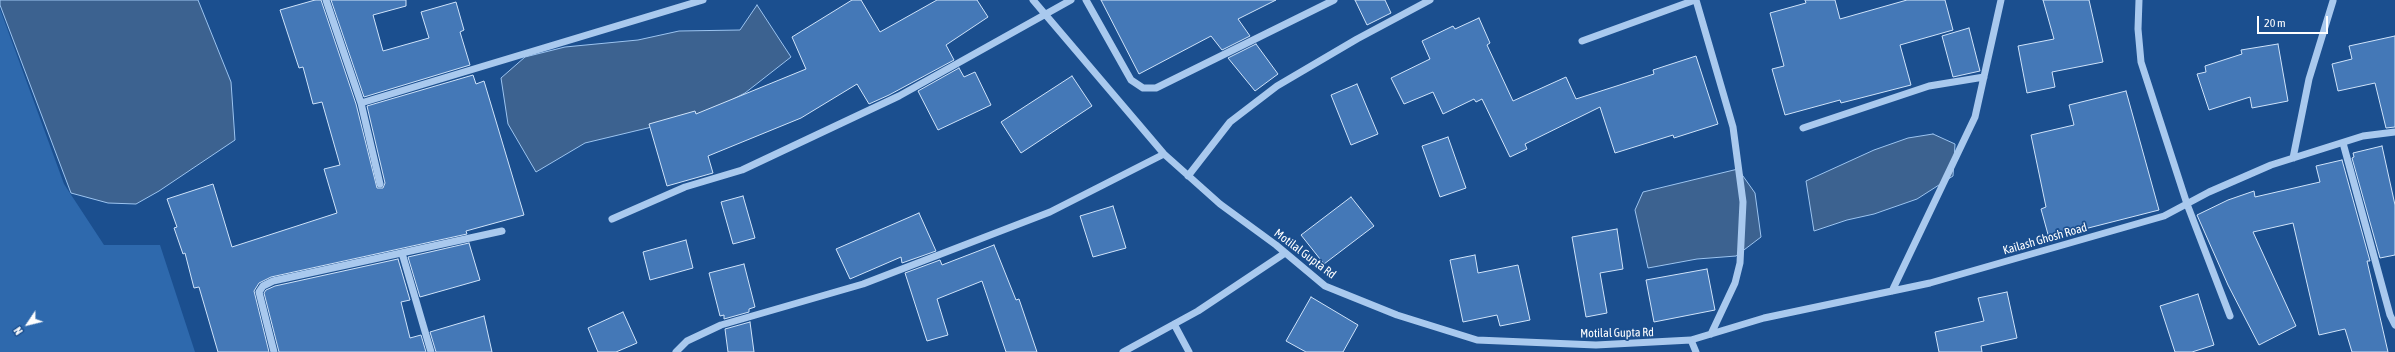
<!DOCTYPE html>
<style>
body{margin:0}
#map{position:relative;width:2395px;height:352px;overflow:hidden;background:#1b4f8f;font-family:"Asap Condensed",sans-serif}
canvas{display:block}
.north{position:absolute;left:8px;top:304px;width:40px;height:40px;-webkit-text-stroke:3px #1b4f8f;paint-order:stroke;rotate:235deg;font-size:11px;font-weight:700;line-height:16px;text-align:center;color:#fff}
.north::after{content:'';display:block;margin:auto;width:14px;height:18px;background:#fff;clip-path:polygon(50% 0,100% 100%,50% 72%,0 100%)}
.scale{position:absolute;left:2257px;top:16px;width:71px;height:18px;box-sizing:border-box;border:2px solid #fff;border-top:0;padding-left:5px;font-size:12px;line-height:14px;white-space:nowrap;color:#fff;-webkit-text-stroke:3px #1b4f8f;paint-order:stroke}
</style>
<div id="map">
<canvas width="2395" height="352"></canvas>
<div class="north">N</div>
<div class="scale">20 m</div>
</div>
<script>
const c = document.querySelector('canvas').getContext('2d');
c.lineJoin = 'round';
function fill(path, color) { c.fillStyle = color; c.fill(path, 'evenodd'); }
const toPath = rows => new Path2D(rows.map(r => 'M' + r).join(''));
function stroke(path, color, width, dash) { c.strokeStyle = color; c.lineWidth = width; c.lineCap = dash ? 'butt' : 'round'; c.setLineDash(dash || []); c.stroke(path); }
function label(font, color, halo, rows, align = 'center') {
  c.font = font + ' "Asap Condensed",sans-serif'; c.lineWidth = 3.5; c.setLineDash([]); c.textBaseline = 'middle'; c.strokeStyle = halo; c.fillStyle = color; for (const [text, x, y, turn = 0] of rows) {
    c.save(); c.translate(x, y); c.rotate((+turn || 0) * Math.PI / 180); c.textAlign = isNaN(turn) ? turn : align; if (halo) c.strokeText(text, 0, 0); c.fillText(text, 0, 0); c.restore();
  }
}
const green = toPath([
 [0,9,64,184,104,245,160,245,195,352,0,352]
]);
const water = toPath([
 [0,0,198,0,231,82,235,140,159,191,136,204,108,203,71,193,0,5,0,0],
 [757,5,791,57,745,93,712,110,685,119,585,143,536,172,508,124,501,78,525,57,565,47,638,40,679,31,740,30,757,5],
 [1933,134,1955,144,1953,176,1917,199,1874,214,1847,220,1814,231,1806,181,1874,150,1908,138,1933,134],
 [1738,169,1755,193,1761,237,1736,256,1697,259,1648,268,1635,210,1643,192,1738,169]
]);
const building = toPath([
 [315,0,321,0,356,104,377,188,383,188,385,183,367,106,473,75,476,84,484,81,524,215,466,231,467,234,271,277,259,283,254,291,269,352,218,352,199,287,194,288,185,253,183,254,174,228,177,227,167,199,213,184,232,247,337,213,324,169,340,165,322,102,313,104,303,67,299,68,280,10,315,0],
 [331,0,406,0,406,6,373,15,383,51,429,38,421,12,456,2,464,30,460,32,470,65,364,97,331,0],
 [852,0,861,0,880,32,937,0,977,0,988,17,946,45,954,60,889,95,869,104,857,84,801,118,708,156,713,173,667,186,649,124,695,111,696,114,806,69,792,37,852,0],
 [1101,0,1276,0,1238,19,1250,36,1222,50,1211,36,1139,74,1101,0],
 [1355,0,1385,0,1391,13,1367,25,1355,0],
 [1805,0,1835,0,1840,19,1907,0,1945,0,1953,30,1900,45,1911,85,1841,103,1840,100,1785,115,1772,69,1784,66,1770,13,1806,3,1805,0],
 [2043,0,2089,0,2103,62,2052,72,2055,87,2027,93,2018,46,2054,39,2043,0],
 [1479,18,1490,43,1487,45,1513,101,1566,77,1576,99,1654,74,1653,70,1696,56,1718,124,1674,138,1673,135,1615,153,1600,107,1525,144,1527,149,1510,157,1482,99,1476,102,1474,99,1443,114,1433,92,1404,104,1391,78,1430,59,1422,41,1453,26,1455,29,1479,18],
 [1969,28,1980,71,1953,77,1942,36,1969,28],
 [2395,36,2395,127,2386,128,2375,83,2338,91,2332,64,2352,59,2349,46,2395,36],
 [1256,44,1278,74,1255,91,1228,58,1256,44],
 [2278,44,2288,101,2252,108,2250,97,2209,110,2197,74,2206,72,2205,66,2242,54,2241,50,2278,44],
 [959,68,964,77,975,72,991,105,938,130,918,91,959,68],
 [1072,76,1092,106,1021,153,1001,122,1072,76],
 [1357,84,1378,134,1351,145,1331,95,1357,84],
 [2126,91,2159,210,2049,238,2041,209,2046,207,2031,135,2074,125,2069,105,2126,91],
 [1448,137,1466,188,1440,197,1422,146,1448,137],
 [2382,146,2395,205,2395,255,2380,258,2352,158,2354,157,2353,153,2382,146],
 [2342,160,2370,261,2367,261,2388,352,2352,352,2345,329,2319,335,2293,223,2253,232,2296,326,2259,345,2228,285,2197,215,2228,200,2254,191,2255,197,2320,182,2316,166,2342,160],
 [743,196,755,238,733,244,721,202,743,196],
 [1351,197,1374,226,1324,264,1301,235,1351,197],
 [1113,206,1126,248,1093,257,1080,216,1113,206],
 [919,213,936,251,902,263,901,257,850,279,836,249,919,213],
 [1617,229,1623,269,1600,273,1607,313,1586,317,1572,237,1617,229],
 [686,240,693,268,650,280,643,252,686,240],
 [469,243,480,280,420,297,408,257,469,243],
 [994,245,1016,300,1019,299,1037,352,1006,352,982,281,937,299,948,335,927,341,905,273,940,260,942,265,994,245],
 [1475,255,1478,273,1518,265,1530,320,1500,326,1497,315,1463,322,1450,260,1475,255],
 [398,259,410,300,401,302,410,338,421,335,426,352,279,352,264,293,266,290,275,286,398,259],
 [744,264,755,307,749,309,749,312,724,319,724,315,720,316,709,273,744,264],
 [1707,269,1715,310,1654,322,1646,280,1707,269],
 [2007,292,2017,338,1981,346,1982,352,1939,352,1935,332,1984,321,1978,298,2007,292],
 [2198,294,2214,345,2192,352,2175,352,2160,306,2198,294],
 [1311,297,1358,325,1343,352,1306,352,1286,341,1311,297],
 [623,312,637,343,616,352,598,352,588,328,623,312],
 [484,316,492,352,436,352,430,332,484,316],
 [750,322,754,352,728,352,725,329,750,322]
]);
const minor = toPath([
 [326,0,361,103,703,0],
 [1033,0,1164,154,1220,204,1276,245,1325,286,1397,315,1477,340,1596,345,1691,340,1696,352],
 [1086,0,1131,80,1143,88,1156,88,1334,0],
 [1696,0,1733,127,1743,202,1740,263,1735,283,1711,334],
 [2139,0,2138,29,2141,62,2187,204,2230,316],
 [1582,41,1695,0],
 [361,103,380,184],
 [1803,128,1929,86,1984,77],
 [2343,143,2390,315,2395,325],
 [2293,158,2309,79,2333,1],
 [1188,176,1230,122,1277,86,1357,39,1430,0],
 [612,219,685,187,742,170,899,96,1071,0],
 [402,253,431,352],
 [1892,291,1975,117,2001,0],
 [1174,324,1189,352],
 [1691,340,1764,318,1930,283,2164,216,2209,192,2271,165,2363,136,2395,132],
 [274,352,259,292,263,286,273,281,502,231],
 [676,352,687,341,721,325,863,284,1050,212,1164,154],
 [1123,352,1198,311,1285,253]
]);
const streetNames = [
 ["Kailash Ghosh Road",2045,239,-16],
 ["Motilal Gupta Rd",1305,254,37],
 ["Motilal Gupta Rd",1617,333,-1]
];
fill(green, '#2e69ad');
fill(water, '#3c6290');
stroke(water, '#9cc4f0', 1);
fill(building, '#4478b7');
stroke(building, '#cfe3fa', 1);
stroke(minor, '#a9c9ee', 7);
label('12px', '#fff', '#1b4f8f', streetNames);
</script>
